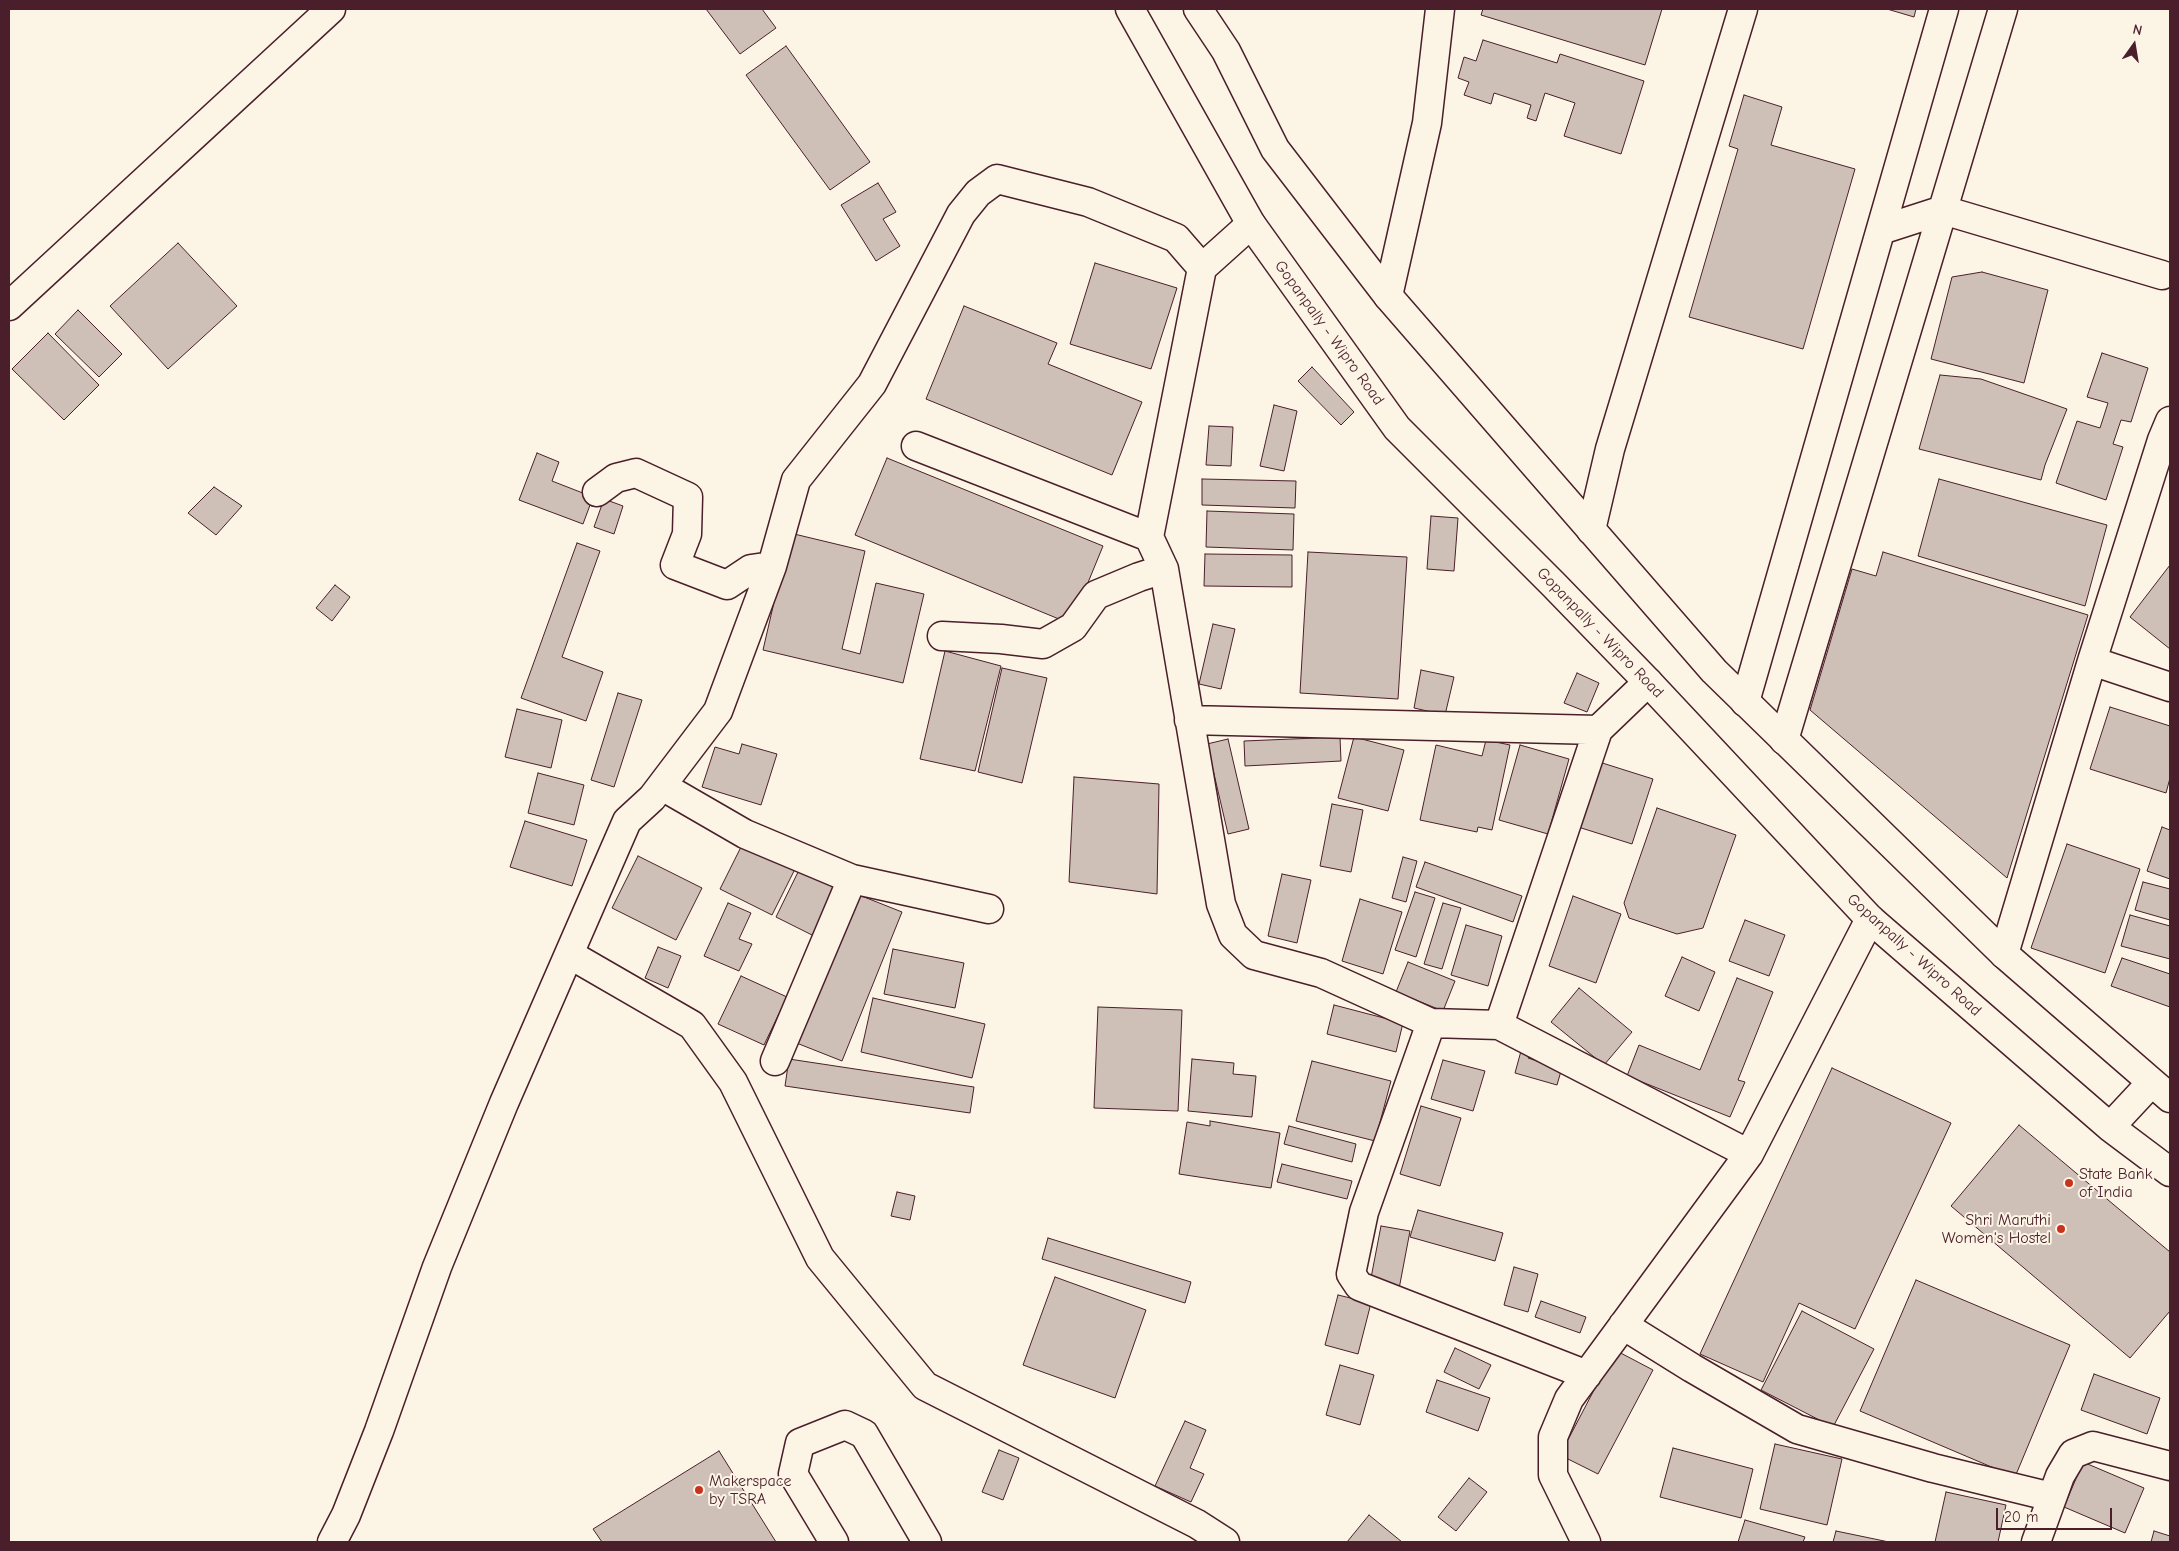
<!DOCTYPE html>
<style>
body{margin:0}
#map{position:relative;width:2179px;height:1551px;overflow:hidden;background:#fcf5e5;font-family:"Comic Neue",sans-serif}
canvas{display:block}
.frame{position:absolute;inset:0;border:10px solid #4a1f2b;pointer-events:none}
.north{position:absolute;left:2109px;top:20px;width:50px;height:50px;-webkit-text-stroke:4px #fcf5e5;paint-order:stroke;rotate:13deg;font-size:14px;font-weight:700;line-height:20px;text-align:center;color:#4a1f2b}
.north::after{content:'';display:block;margin:auto;width:18px;height:22px;background:#4a1f2b;clip-path:polygon(50% 0,100% 100%,50% 72%,0 100%)}
.scale{position:absolute;left:1996px;top:1508px;width:116px;height:22px;box-sizing:border-box;border:2px solid #4a1f2b;border-top:0;padding-left:6px;font-size:15px;line-height:18px;white-space:nowrap;color:#4a1f2b;-webkit-text-stroke:4px #fcf5e5;paint-order:stroke}
</style>
<div id="map">
<canvas width="2179" height="1551"></canvas>
<div class="frame"></div>
<div class="north">N</div>
<div class="scale">20 m</div>
</div>
<script>
const c = document.querySelector('canvas').getContext('2d');
c.lineJoin = 'round';
function fill(path, color) { c.fillStyle = color; c.fill(path, 'evenodd'); }
const toPath = rows => new Path2D(rows.map(r => 'M' + r).join(''));
function stroke(path, color, width, dash) { c.strokeStyle = color; c.lineWidth = width; c.lineCap = dash ? 'butt' : 'round'; c.setLineDash(dash || []); c.stroke(path); }
function label(font, color, halo, rows, align = 'center') {
  c.font = font + ' "Comic Neue",sans-serif'; c.lineWidth = 4; c.setLineDash([]); c.textBaseline = 'middle'; c.strokeStyle = halo; c.fillStyle = color; for (const [text, x, y, turn = 0] of rows) {
    c.save(); c.translate(x, y); c.rotate((+turn || 0) * Math.PI / 180); c.textAlign = isNaN(turn) ? turn : align; if (halo) c.strokeText(text, 0, 0); c.fillText(text, 0, 0); c.restore();
  }
}
const building = toPath([
 [706,9,762,9,776,28,740,54,706,9],
 [1483,9,1662,9,1645,65,1481,15,1483,9],
 [1887,9,1916,9,1914,17,1887,9],
 [1483,40,1557,63,1560,54,1644,81,1621,154,1564,136,1575,103,1545,93,1536,121,1527,118,1531,105,1494,93,1491,104,1464,95,1469,82,1458,78,1464,57,1476,61,1483,40],
 [786,46,870,162,830,190,746,75,786,46],
 [1744,95,1782,107,1771,145,1855,169,1803,349,1689,317,1738,149,1729,146,1744,95],
 [878,183,896,212,883,219,900,246,876,261,841,205,878,183],
 [178,243,237,306,168,369,110,306,178,243],
 [1095,263,1177,288,1151,369,1070,344,1095,263],
 [1982,272,2048,290,2024,383,1931,359,1952,277,1982,272],
 [964,306,1057,343,1048,364,1142,402,1112,475,926,399,964,306],
 [78,310,122,354,99,377,55,334,78,310],
 [48,333,99,385,64,420,12,369,48,333],
 [2102,353,2148,368,2131,422,2121,420,2113,444,2123,447,2106,500,2056,483,2077,421,2100,428,2108,403,2087,397,2102,353],
 [1312,367,1354,412,1341,425,1298,381,1312,367],
 [1940,375,1981,379,2067,409,2045,465,2041,480,1919,449,1940,375],
 [1274,405,1297,411,1284,471,1260,466,1274,405],
 [1209,426,1233,427,1231,466,1206,465,1209,426],
 [537,453,559,462,552,481,593,497,583,524,519,500,537,453],
 [887,458,1103,546,1071,624,855,535,887,458],
 [1202,479,1296,481,1295,508,1202,505,1202,479],
 [1939,479,2107,525,2085,606,1918,556,1939,479],
 [214,487,242,506,216,535,188,513,214,487],
 [604,499,623,506,614,534,594,527,604,499],
 [1207,511,1294,514,1293,550,1206,547,1207,511],
 [1431,516,1458,518,1454,571,1427,569,1431,516],
 [790,533,865,551,842,649,860,654,876,583,924,594,903,683,763,650,790,533],
 [577,543,600,551,562,657,603,672,586,721,521,698,577,543],
 [1308,552,1407,557,1398,699,1300,693,1308,552],
 [1883,552,2088,615,2007,878,1810,710,1852,569,1876,576,1883,552],
 [1205,554,1292,555,1292,587,1204,586,1205,554],
 [2170,565,2170,649,2130,617,2170,565],
 [335,585,350,597,332,621,316,608,335,585],
 [1213,624,1235,629,1221,689,1199,684,1213,624],
 [945,651,1001,666,975,771,920,759,945,651],
 [1002,668,1047,678,1022,783,978,772,1002,668],
 [1421,670,1454,677,1445,715,1414,708,1421,670],
 [1577,673,1599,683,1587,712,1564,703,1577,673],
 [618,693,642,700,614,787,591,780,618,693],
 [2110,707,2170,726,2170,778,2166,793,2090,769,2110,707],
 [517,709,562,720,551,768,505,757,517,709],
 [1340,737,1341,761,1245,766,1244,741,1340,737],
 [1354,737,1404,750,1388,811,1338,798,1354,737],
 [1228,739,1249,829,1228,834,1207,744,1228,739],
 [1486,740,1510,745,1492,830,1478,827,1477,832,1420,820,1436,745,1482,756,1486,740],
 [742,744,777,754,761,805,702,787,715,747,739,754,742,744],
 [1520,745,1569,759,1548,834,1499,820,1520,745],
 [1596,761,1653,779,1632,844,1575,826,1596,761],
 [538,773,584,785,574,825,528,813,538,773],
 [1074,777,1159,784,1157,894,1069,882,1074,777],
 [1332,804,1363,810,1351,872,1320,866,1332,804],
 [1657,808,1736,835,1703,928,1677,934,1629,918,1624,903,1657,808],
 [525,821,587,840,572,886,510,867,525,821],
 [2162,827,2170,830,2170,879,2147,871,2162,827],
 [744,841,796,867,772,915,720,889,744,841],
 [2067,844,2140,869,2105,973,2031,948,2067,844],
 [638,856,702,888,676,940,612,908,638,856],
 [1403,857,1417,861,1406,902,1392,898,1403,857],
 [1425,862,1522,896,1513,922,1416,887,1425,862],
 [800,868,845,888,820,939,776,917,800,868],
 [1282,874,1311,880,1297,943,1268,936,1282,874],
 [2143,882,2170,889,2170,920,2135,910,2143,882],
 [1415,892,1435,898,1416,957,1395,950,1415,892],
 [854,893,902,912,842,1061,794,1042,854,893],
 [1573,896,1621,914,1596,983,1549,966,1573,896],
 [1360,899,1402,912,1383,974,1342,961,1360,899],
 [728,903,751,913,739,939,752,944,739,971,704,956,728,903],
 [1443,903,1461,908,1442,969,1424,964,1443,903],
 [2130,915,2170,926,2170,959,2121,946,2130,915],
 [1745,920,1785,935,1769,976,1729,961,1745,920],
 [1466,925,1502,936,1488,986,1451,975,1466,925],
 [658,947,681,956,668,988,645,978,658,947],
 [893,949,964,963,955,1008,884,994,893,949],
 [1682,957,1715,972,1699,1011,1665,996,1682,957],
 [2122,958,2170,974,2170,1007,2111,986,2122,958],
 [1408,962,1455,981,1443,1011,1396,992,1408,962],
 [741,976,787,997,764,1045,718,1024,741,976],
 [1737,978,1773,992,1738,1080,1745,1082,1730,1117,1627,1076,1639,1045,1700,1070,1737,978],
 [1579,988,1632,1032,1604,1065,1551,1022,1579,988],
 [873,998,985,1024,972,1078,861,1052,873,998],
 [1334,1005,1403,1023,1396,1052,1327,1034,1334,1005],
 [1098,1007,1182,1010,1178,1111,1094,1108,1098,1007],
 [1521,1051,1530,1054,1528,1058,1546,1064,1563,1064,1557,1085,1515,1073,1521,1051],
 [789,1059,974,1087,970,1113,785,1086,789,1059],
 [1192,1059,1234,1063,1233,1074,1256,1076,1252,1117,1188,1111,1192,1059],
 [1443,1060,1485,1071,1473,1111,1431,1099,1443,1060],
 [1312,1061,1391,1081,1375,1141,1296,1121,1312,1061],
 [1832,1068,1951,1123,1855,1329,1799,1303,1763,1382,1700,1354,1832,1068],
 [1421,1106,1461,1118,1440,1186,1400,1174,1421,1106],
 [1210,1121,1280,1133,1271,1188,1179,1174,1187,1122,1210,1126,1210,1121],
 [2019,1125,2170,1252,2170,1311,2130,1358,1951,1206,2019,1125],
 [1289,1126,1356,1144,1352,1162,1284,1144,1289,1126],
 [1282,1164,1352,1181,1347,1199,1277,1182,1282,1164],
 [897,1192,915,1196,910,1220,891,1216,897,1192],
 [1418,1210,1503,1233,1495,1261,1410,1237,1418,1210],
 [1381,1226,1410,1231,1399,1289,1370,1283,1381,1226],
 [1048,1238,1191,1282,1185,1303,1042,1259,1048,1238],
 [1514,1267,1538,1274,1528,1312,1504,1305,1514,1267],
 [1055,1277,1146,1310,1115,1398,1023,1365,1055,1277],
 [1916,1280,2070,1345,2015,1477,1860,1411,1916,1280],
 [1338,1295,1371,1303,1358,1354,1325,1345,1338,1295],
 [1541,1301,1586,1317,1580,1333,1535,1317,1541,1301],
 [1802,1311,1874,1349,1833,1427,1761,1390,1802,1311],
 [1455,1348,1491,1365,1479,1389,1444,1372,1455,1348],
 [1615,1350,1653,1370,1598,1474,1560,1455,1615,1350],
 [1340,1365,1374,1375,1360,1425,1326,1415,1340,1365],
 [2094,1374,2160,1398,2147,1434,2081,1410,2094,1374],
 [1437,1380,1490,1398,1478,1431,1426,1412,1437,1380],
 [1185,1421,1206,1430,1190,1468,1204,1474,1191,1502,1155,1486,1185,1421],
 [1775,1444,1842,1459,1827,1525,1760,1509,1775,1444],
 [1673,1448,1753,1469,1741,1518,1660,1497,1673,1448],
 [999,1450,1019,1458,1003,1500,982,1492,999,1450],
 [719,1451,776,1542,602,1542,593,1529,719,1451],
 [2083,1462,2144,1488,2125,1533,2064,1507,2083,1462],
 [1469,1478,1487,1492,1456,1531,1438,1517,1469,1478],
 [1946,1492,2006,1505,1998,1542,1935,1542,1946,1492],
 [1369,1515,1402,1542,1347,1542,1369,1515],
 [1745,1520,1805,1537,1803,1542,1738,1542,1745,1520],
 [1836,1531,1889,1542,1833,1542,1836,1531],
 [2154,1531,2170,1536,2170,1542,2151,1542,2154,1531]
]);
const minor = toPath([
 [1251,224,1202,268,1149,537,1164,569,1221,904,1233,935,1254,955,1321,973,1431,1023,1364,1212,1351,1274,1359,1286,1587,1375],
 [1881,230,1943,210,2162,275],
 [1388,296,1427,123,1440,9],
 [9,306,331,9],
 [916,446,1149,537],
 [597,492,616,478,636,473,688,497,687,534,675,565,727,585,751,569,772,566],
 [1591,530,1610,449,1743,9],
 [942,636,1001,639,1043,644,1073,627,1096,595,1139,577,1164,569],
 [2092,661,2170,687],
 [1648,682,1598,730,1499,1025,1749,1154],
 [1745,702,1944,9],
 [1189,720,1598,730],
 [1784,740,2003,9],
 [662,786,745,834,852,879,989,909],
 [569,954,692,1025,733,1082,820,1258,925,1386,1197,1524,1225,1542],
 [2004,954,2092,661,2162,440,2170,421],
 [1431,1023,1499,1025],
 [775,1061,852,879],
 [1623,1325,1692,1368,1797,1429,1933,1468,2052,1497],
 [332,1542,346,1515,379,1431,437,1267,504,1103,627,821,652,798,718,711,772,566,796,480,872,384,961,214,978,193,997,179,1088,202,1176,238,1202,268],
 [834,1542,793,1474,800,1443,845,1425,864,1434,927,1542],
 [1586,1542,1553,1475,1553,1437,1569,1399,1749,1154,1870,919],
 [2036,1542,2060,1476,2073,1454,2093,1446,2170,1466]
]);
const major = toPath([
 [1130,9,1251,224,1397,428,1554,585,1648,682,1870,919,2110,1127,2170,1172],
 [1198,9,1226,51,1275,149,1388,296,1714,671,2004,954,2170,1098],
 [2110,1127,2151,1083]
]);
const markers = [
 [2069,1183,5,"#c8321e"],
 [2061,1229,5,"#c8321e"],
 [699,1490,5,"#c8321e"]
];
const streetNames = [
 ["Gopanpally - Wipro Road",1329,333,54],
 ["Gopanpally - Wipro Road",1600,633,46],
 ["Gopanpally - Wipro Road",1914,955,42]
];
const poiNames = [
 ["State Bank",2079,1174],
 ["of India",2079,1192],
 ["Shri Maruthi",2051,1220,"right"],
 ["Women's Hostel",2051,1238,"right"],
 ["Makerspace",709,1481],
 ["by TSRA",709,1499]
];
fill(building, '#cfc0b7');
stroke(building, '#4a1f2b', 1);
stroke(minor, '#4a1f2b', 31);
stroke(major, '#4a1f2b', 31);
stroke(minor, '#fcf5e5', 28);
stroke(major, '#fcf5e5', 28);
for (const [x, y, r, color] of markers) { const dot = new Path2D(); dot.arc(x, y, r, 0, 2 * Math.PI); c.fillStyle = color; c.fill(dot); stroke(dot, '#fcf5e5', 2); }
label('16px', '#4a1f2b', '#fcf5e5', streetNames);
label('16px', '#4a1f2b', '#fcf5e5', poiNames, 'left');
</script>
